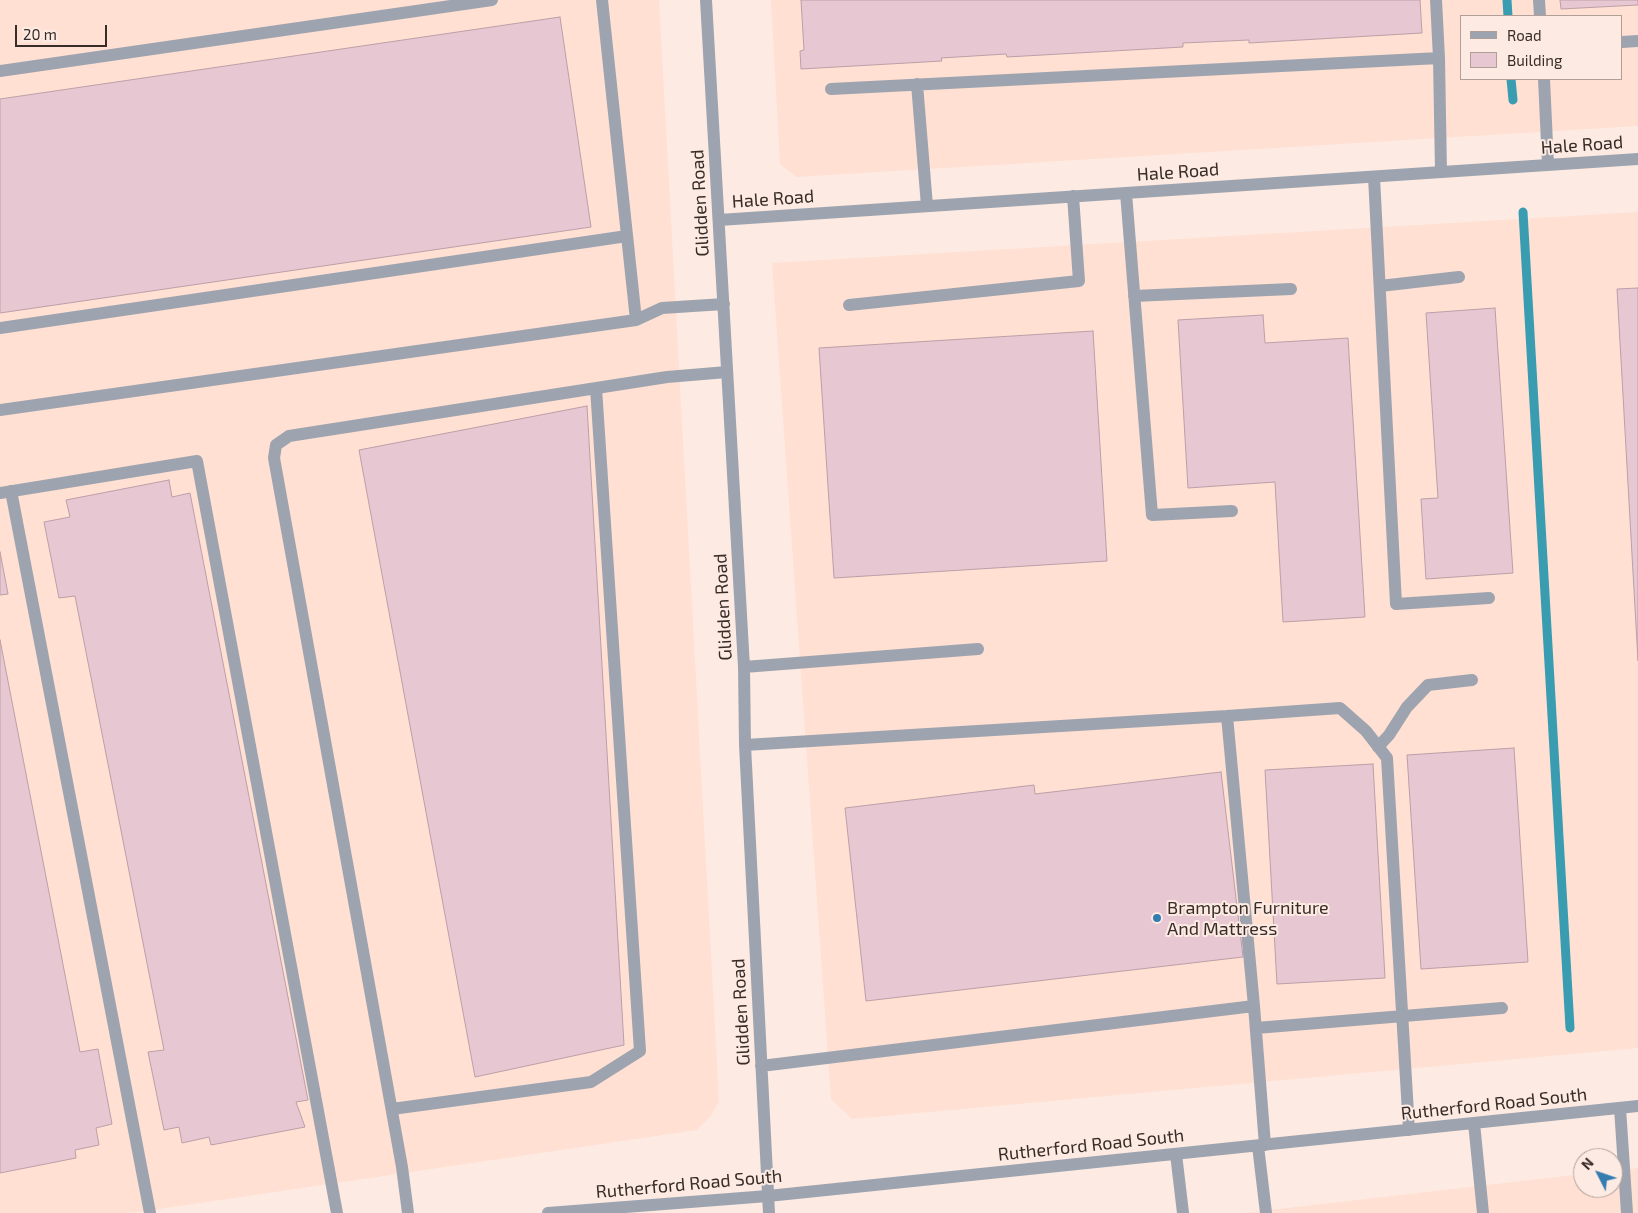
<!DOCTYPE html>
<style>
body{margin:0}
#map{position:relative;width:1638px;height:1213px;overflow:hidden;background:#fdebe3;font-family:"Exo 2",sans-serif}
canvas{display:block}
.legend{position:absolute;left:1460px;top:15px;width:162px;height:65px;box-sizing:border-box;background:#fdebe3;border:1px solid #ae9f98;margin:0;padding:6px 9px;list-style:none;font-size:15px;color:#372c27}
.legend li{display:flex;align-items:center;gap:10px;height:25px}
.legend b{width:25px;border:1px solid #ae9f98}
.north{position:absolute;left:1573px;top:1148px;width:50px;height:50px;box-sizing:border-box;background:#fdebe3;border:1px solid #ae9f98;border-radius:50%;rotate:311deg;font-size:14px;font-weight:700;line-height:20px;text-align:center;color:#372c27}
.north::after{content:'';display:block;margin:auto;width:18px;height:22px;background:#337db1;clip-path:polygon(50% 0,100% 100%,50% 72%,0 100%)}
.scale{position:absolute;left:15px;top:25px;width:92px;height:22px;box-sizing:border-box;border:2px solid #372c27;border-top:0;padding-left:6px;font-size:15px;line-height:18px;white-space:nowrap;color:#372c27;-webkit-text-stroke:4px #fdebe3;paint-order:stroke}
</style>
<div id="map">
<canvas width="1638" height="1213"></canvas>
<ul class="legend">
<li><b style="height:6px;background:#9ea4af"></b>Road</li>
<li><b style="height:14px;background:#e7c8d2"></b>Building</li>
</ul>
<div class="north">N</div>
<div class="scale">20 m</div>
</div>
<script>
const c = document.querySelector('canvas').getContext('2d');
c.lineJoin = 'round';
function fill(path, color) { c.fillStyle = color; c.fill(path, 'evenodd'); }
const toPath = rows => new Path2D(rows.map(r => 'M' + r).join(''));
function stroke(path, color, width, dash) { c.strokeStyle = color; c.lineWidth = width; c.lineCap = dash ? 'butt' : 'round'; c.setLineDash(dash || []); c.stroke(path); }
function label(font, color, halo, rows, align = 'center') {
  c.font = font + ' "Exo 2",sans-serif'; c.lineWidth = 4; c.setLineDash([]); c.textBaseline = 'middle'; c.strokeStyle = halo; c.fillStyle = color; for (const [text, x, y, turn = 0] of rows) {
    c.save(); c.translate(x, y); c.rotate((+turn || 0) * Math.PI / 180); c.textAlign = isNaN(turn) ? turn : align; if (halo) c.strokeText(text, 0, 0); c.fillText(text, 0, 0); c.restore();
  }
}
const built = toPath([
 [0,0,659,0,719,1101,711,1116,697,1130,132,1213,0,1213],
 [771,0,1638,0,1638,126,796,177,780,164],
 [1462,16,1622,16,1622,79,1462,79],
 [1638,212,1638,1048,852,1119,831,1099,772,263],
 [1638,1168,1638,1213,1244,1213,1583,1174,1583,1188,1613,1188,1613,1171]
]);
const stream = toPath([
 [1507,0,1508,16],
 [1511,79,1513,100],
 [1523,212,1570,1028]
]);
const building = toPath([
 [801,0,1420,0,1422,33,1249,43,1249,40,1183,43,1183,47,1007,57,1006,54,941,58,942,61,801,69,800,51,804,50,801,0],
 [1560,0,1638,0,1638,5,1561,9,1560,0],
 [560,17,591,227,0,313,0,99,560,17],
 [1638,288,1638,661,1617,289,1638,288],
 [1495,308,1513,573,1426,579,1421,499,1438,498,1426,313,1495,308],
 [1263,315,1265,343,1348,338,1365,617,1283,622,1275,482,1188,488,1178,320,1263,315],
 [1093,331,1107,561,834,578,819,348,1093,331],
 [587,406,624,1045,475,1077,359,450,587,406],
 [169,480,172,497,190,493,308,1100,296,1102,305,1127,211,1145,209,1137,182,1143,179,1127,164,1130,148,1052,164,1050,118,815,75,596,59,598,44,522,70,517,66,500,169,480],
 [0,552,8,594,0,595,0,552],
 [0,640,80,1052,98,1049,112,1124,96,1128,99,1145,75,1150,76,1158,0,1173,0,640],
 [1514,748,1528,962,1421,969,1407,755,1514,748],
 [1373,764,1385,978,1277,984,1265,770,1373,764],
 [1221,772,1243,957,866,1001,845,808,1034,785,1035,794,1221,772]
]);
const minor = toPath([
 [602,0,636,320],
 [706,0,744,667,745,745,769,1213],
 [1436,0,1439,58,1441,172],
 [1539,0,1540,16],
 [1622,42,1638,41],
 [0,71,492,0],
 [1544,79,1548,165],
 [917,84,927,206],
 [831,89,1439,58],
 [1374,177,1396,604,1489,598],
 [1126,193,1152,515,1232,511],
 [719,220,1638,159],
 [1380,286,1459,277],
 [1134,296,1291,289],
 [849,305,1079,281,1073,196],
 [0,328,627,236],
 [0,410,636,320,662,308,724,304],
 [11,491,150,1213],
 [0,493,197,461,337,1213],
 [744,667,978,649],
 [745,745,1227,716],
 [1378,747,1389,735,1407,707,1428,685,1472,680],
 [1254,1006,1265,1145],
 [1256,1028,1502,1008],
 [761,1066,1254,1006,1227,716,1340,708,1366,731,1387,758,1409,1130],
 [1620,1108,1627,1213],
 [392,1109,591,1082,640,1051,596,388],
 [1474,1123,1483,1213],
 [1258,1146,1266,1213],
 [1176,1154,1183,1213],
 [408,1213,402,1167,274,458,276,445,289,436,667,377,727,372],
 [548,1213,768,1196,1638,1106]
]);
const markers = [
 [1157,918,5,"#337db1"]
];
const streetNames = [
 ["Hale Road",1582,145,-4],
 ["Hale Road",1178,172,-4],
 ["Hale Road",773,199,-4],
 ["Glidden Road",700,203,-93],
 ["Glidden Road",723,607,-93],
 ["Glidden Road",741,1012,-93],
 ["Rutherford Road South",1494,1104,-6],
 ["Rutherford Road South",1091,1145,-6],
 ["Rutherford Road South",689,1184,-5]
];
const poiNames = [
 ["Brampton Furniture",1167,908],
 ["And Mattress",1167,929]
];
fill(built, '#ffe0d3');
stroke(stream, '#399cb0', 9);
fill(building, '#e7c8d2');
stroke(building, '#bd9fa8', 1);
stroke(minor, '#9ea4af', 12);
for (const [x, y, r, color] of markers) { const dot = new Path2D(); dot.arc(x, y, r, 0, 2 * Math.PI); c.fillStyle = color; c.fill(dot); stroke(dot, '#fdebe3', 2); }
label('18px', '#372c27', '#fdebe3', streetNames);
label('18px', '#372c27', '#fdebe3', poiNames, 'left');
</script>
